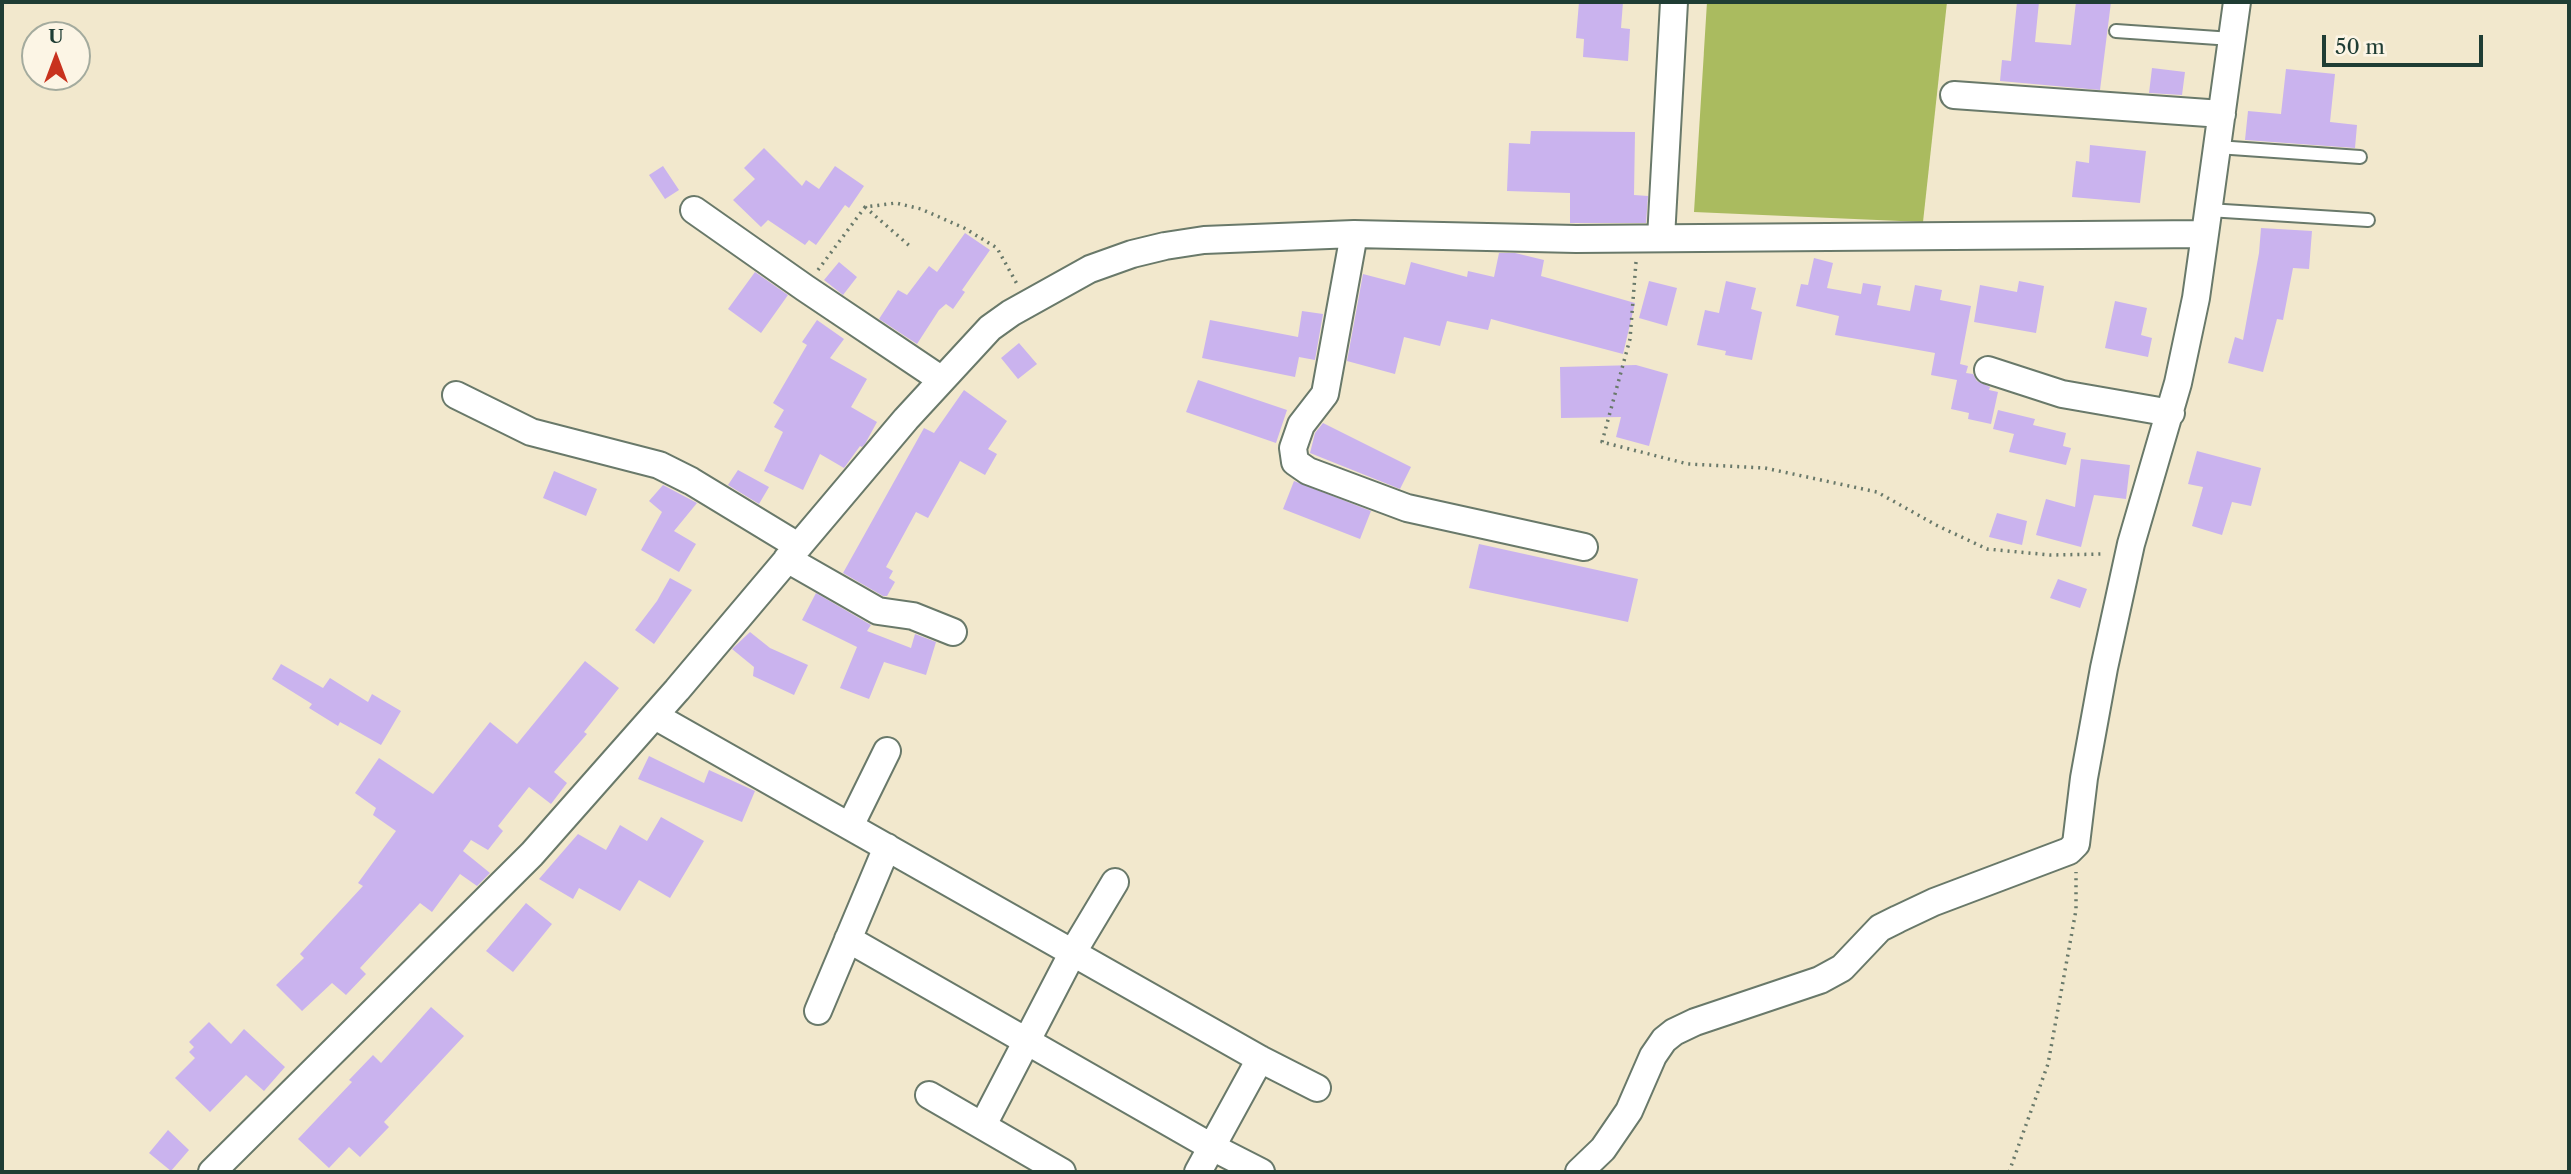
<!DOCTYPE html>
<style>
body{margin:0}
#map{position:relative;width:2571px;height:1174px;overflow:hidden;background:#f2e8cd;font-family:"Libre Caslon Text",serif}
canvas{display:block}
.frame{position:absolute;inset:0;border:4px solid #1f3d34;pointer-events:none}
.north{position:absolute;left:21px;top:21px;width:70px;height:70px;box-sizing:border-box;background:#fcf5e5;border:2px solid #a4ab9e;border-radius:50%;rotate:0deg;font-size:19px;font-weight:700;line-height:28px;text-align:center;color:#1f3d34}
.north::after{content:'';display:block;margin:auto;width:24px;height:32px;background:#c8321e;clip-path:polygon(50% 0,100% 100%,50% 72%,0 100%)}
.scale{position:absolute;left:2322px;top:35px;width:161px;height:32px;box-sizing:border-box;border:4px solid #1f3d34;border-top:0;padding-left:9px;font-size:21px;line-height:24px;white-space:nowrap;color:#1f3d34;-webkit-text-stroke:5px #fcf5e5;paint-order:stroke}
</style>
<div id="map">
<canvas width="2571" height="1174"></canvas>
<div class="frame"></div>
<div class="north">U</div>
<div class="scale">50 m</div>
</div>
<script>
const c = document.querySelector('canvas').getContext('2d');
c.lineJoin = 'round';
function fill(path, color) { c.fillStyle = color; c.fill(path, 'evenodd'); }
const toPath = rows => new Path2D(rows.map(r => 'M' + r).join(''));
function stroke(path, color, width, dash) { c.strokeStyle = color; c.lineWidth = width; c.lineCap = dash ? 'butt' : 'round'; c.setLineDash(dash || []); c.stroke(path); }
const green = toPath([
 [1707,2,1947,2,1923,222,1694,212]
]);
const building = toPath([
 [1579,2,1623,2,1621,28,1630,29,1628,61,1583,57,1584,39,1576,38],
 [2017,2,2039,2,2035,42,2071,45,2076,2,2111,2,2100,90,2000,81,2002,60,2011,61],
 [2152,68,2185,72,2182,95,2149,93],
 [2286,69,2335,74,2330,122,2357,125,2355,148,2245,140,2248,111,2281,114],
 [1531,131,1635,132,1634,195,1648,196,1646,223,1570,223,1570,193,1507,191,1509,143,1530,144],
 [2090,145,2146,151,2140,203,2072,197,2076,161,2089,163],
 [764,148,802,186,806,180,819,189,835,166,864,186,849,208,845,205,816,245,809,240,805,245,768,220,761,227,733,200,755,179,744,168],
 [663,166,679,190,665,199,649,175],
 [2261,228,2312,231,2309,269,2293,268,2283,320,2277,319,2263,372,2228,363,2235,337,2243,340,2259,253],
 [965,233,990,250,962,290,965,292,953,309,946,304,939,310,917,344,879,319,898,290,907,295,929,266,937,272],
 [1499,253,1515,253,1544,260,1541,276,1635,303,1623,354,1491,319,1488,330,1447,321,1440,346,1404,337,1395,374,1347,361,1363,274,1405,285,1411,262,1467,277,1468,271,1494,277],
 [1814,258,1833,263,1827,288,1861,294,1863,283,1881,286,1877,305,1910,311,1915,285,1942,290,1940,300,1971,306,1960,364,1968,366,1966,373,1973,374,1977,381,1990,387,1989,390,1998,392,1991,424,1968,419,1969,413,1951,409,1957,380,1931,375,1935,353,1835,335,1839,316,1796,306,1801,284,1808,285],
 [839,262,857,277,843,295,824,280],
 [755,272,788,295,761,333,728,309],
 [1649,281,1677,288,1667,326,1639,318],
 [1726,281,1756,288,1751,309,1762,312,1752,360,1725,355,1726,351,1697,345,1705,310,1719,313],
 [2019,281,2044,286,2036,333,1974,322,1980,285,2017,292],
 [2115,301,2147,308,2141,335,2152,338,2148,357,2105,348],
 [1302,311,1323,314,1315,360,1299,357,1295,377,1202,358,1210,320,1298,337],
 [817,320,844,339,830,358,867,379,851,407,877,422,865,444,862,447,860,446,844,468,820,454,803,490,764,471,783,432,774,427,784,410,773,403,807,345,802,342],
 [1019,343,1037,364,1018,379,1001,358],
 [1636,365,1668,374,1649,446,1616,437,1621,417,1561,418,1560,367],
 [1198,380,1287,410,1276,443,1186,412],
 [964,390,1007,421,988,449,997,454,985,475,960,461,928,518,916,512,886,567,893,571,889,578,895,582,887,596,883,596,843,573,924,428,934,433],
 [1998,410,2035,419,2033,425,2066,433,2063,446,2071,448,2066,465,2009,452,2014,434,1993,429],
 [1323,423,1411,467,1400,489,1310,453,1315,433],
 [2197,451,2261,468,2251,506,2232,502,2222,535,2192,526,2203,487,2188,484],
 [2081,459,2130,465,2126,499,2094,495,2081,547,2036,535,2046,499,2075,507],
 [738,470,769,487,759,504,728,485],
 [554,471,597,489,586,516,543,498],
 [1294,481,1371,511,1360,539,1283,509],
 [663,485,697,503,674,531,696,544,679,572,641,550,662,512,649,501],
 [1997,513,2027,521,2022,545,1989,537],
 [1479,544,1638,579,1628,622,1469,588],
 [670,578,692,590,654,644,635,630,657,601],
 [2058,579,2087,589,2080,608,2050,598],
 [816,593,871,625,867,631,911,648,915,634,936,642,926,675,884,662,869,699,840,688,857,647,802,620],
 [750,632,770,648,808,665,794,695,753,676,754,667,732,649],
 [585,661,619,688,584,732,587,734,554,772,567,783,551,804,529,787,498,826,503,831,488,850,471,840,463,851,490,873,477,886,460,874,432,912,420,903,360,968,366,974,346,995,332,983,302,1011,276,985,304,958,300,954,363,886,358,883,396,831,373,815,376,808,355,793,379,758,433,794,490,722,517,744],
 [281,664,323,688,330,678,368,702,372,694,401,711,381,745,340,722,338,726,309,708,312,704,272,679],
 [649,756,704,783,709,770,755,791,742,822,638,779],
 [661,817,704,841,670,898,639,880,620,911,579,888,573,899,539,879,578,834,606,850,620,825,647,841],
 [526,903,552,924,513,972,486,951],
 [431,1007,464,1036,384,1122,389,1127,360,1157,349,1147,329,1168,298,1139,352,1082,349,1080,373,1055,381,1063],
 [209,1022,231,1044,244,1029,285,1067,264,1091,246,1075,210,1112,175,1078,195,1058,189,1052,194,1047,189,1042],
 [168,1130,189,1150,171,1171,149,1153]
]);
const path = toPath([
 [865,207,912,248],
 [1636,262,1630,339,1602,442,1688,464,1765,468,1877,492,1936,525,1987,549,2050,555,2105,554],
 [818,270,865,207,896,203,921,209,964,228,997,248,1017,284],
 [2009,1172,2048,1064,2076,910,2076,872]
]);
const service = toPath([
 [2116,31,2232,39],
 [2217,147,2360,157],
 [2208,210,2368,220]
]);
const minor = toPath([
 [1954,95,2222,114],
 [694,210,805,288,942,380],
 [1354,234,1325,394,1301,425,1293,448,1295,462,1308,471,1407,508,1584,547],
 [1661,238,1674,2],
 [1988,370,2062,394,2171,413],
 [456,395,531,432,659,465,691,481,798,546],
 [787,559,878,611,913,616,953,632],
 [655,716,1260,1059,1317,1088],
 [850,826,887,751],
 [848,939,1210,1146,1261,1172],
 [818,1011,887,847],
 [929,1095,1062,1172],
 [983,1125,1073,952,1115,882],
 [212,1172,532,854,677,690,906,419,990,328,1011,313,1090,269,1132,254,1165,246,1204,240,1354,234,1576,239,2205,234,2237,2],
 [1198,1172,1260,1059],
 [1579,1172,1603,1149,1629,1111,1653,1056,1664,1040,1674,1032,1695,1022,1820,980,1842,968,1880,928,1898,919,1934,902,2069,851,2076,844,2084,778,2104,668,2131,544,2178,383,2196,298,2205,234]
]);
fill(green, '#aabb5f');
fill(building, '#cab3ee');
stroke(service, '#69796a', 16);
stroke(minor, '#69796a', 30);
stroke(path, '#69796a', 3.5, [2, 5]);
stroke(service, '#fff', 12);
stroke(minor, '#fff', 26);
</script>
